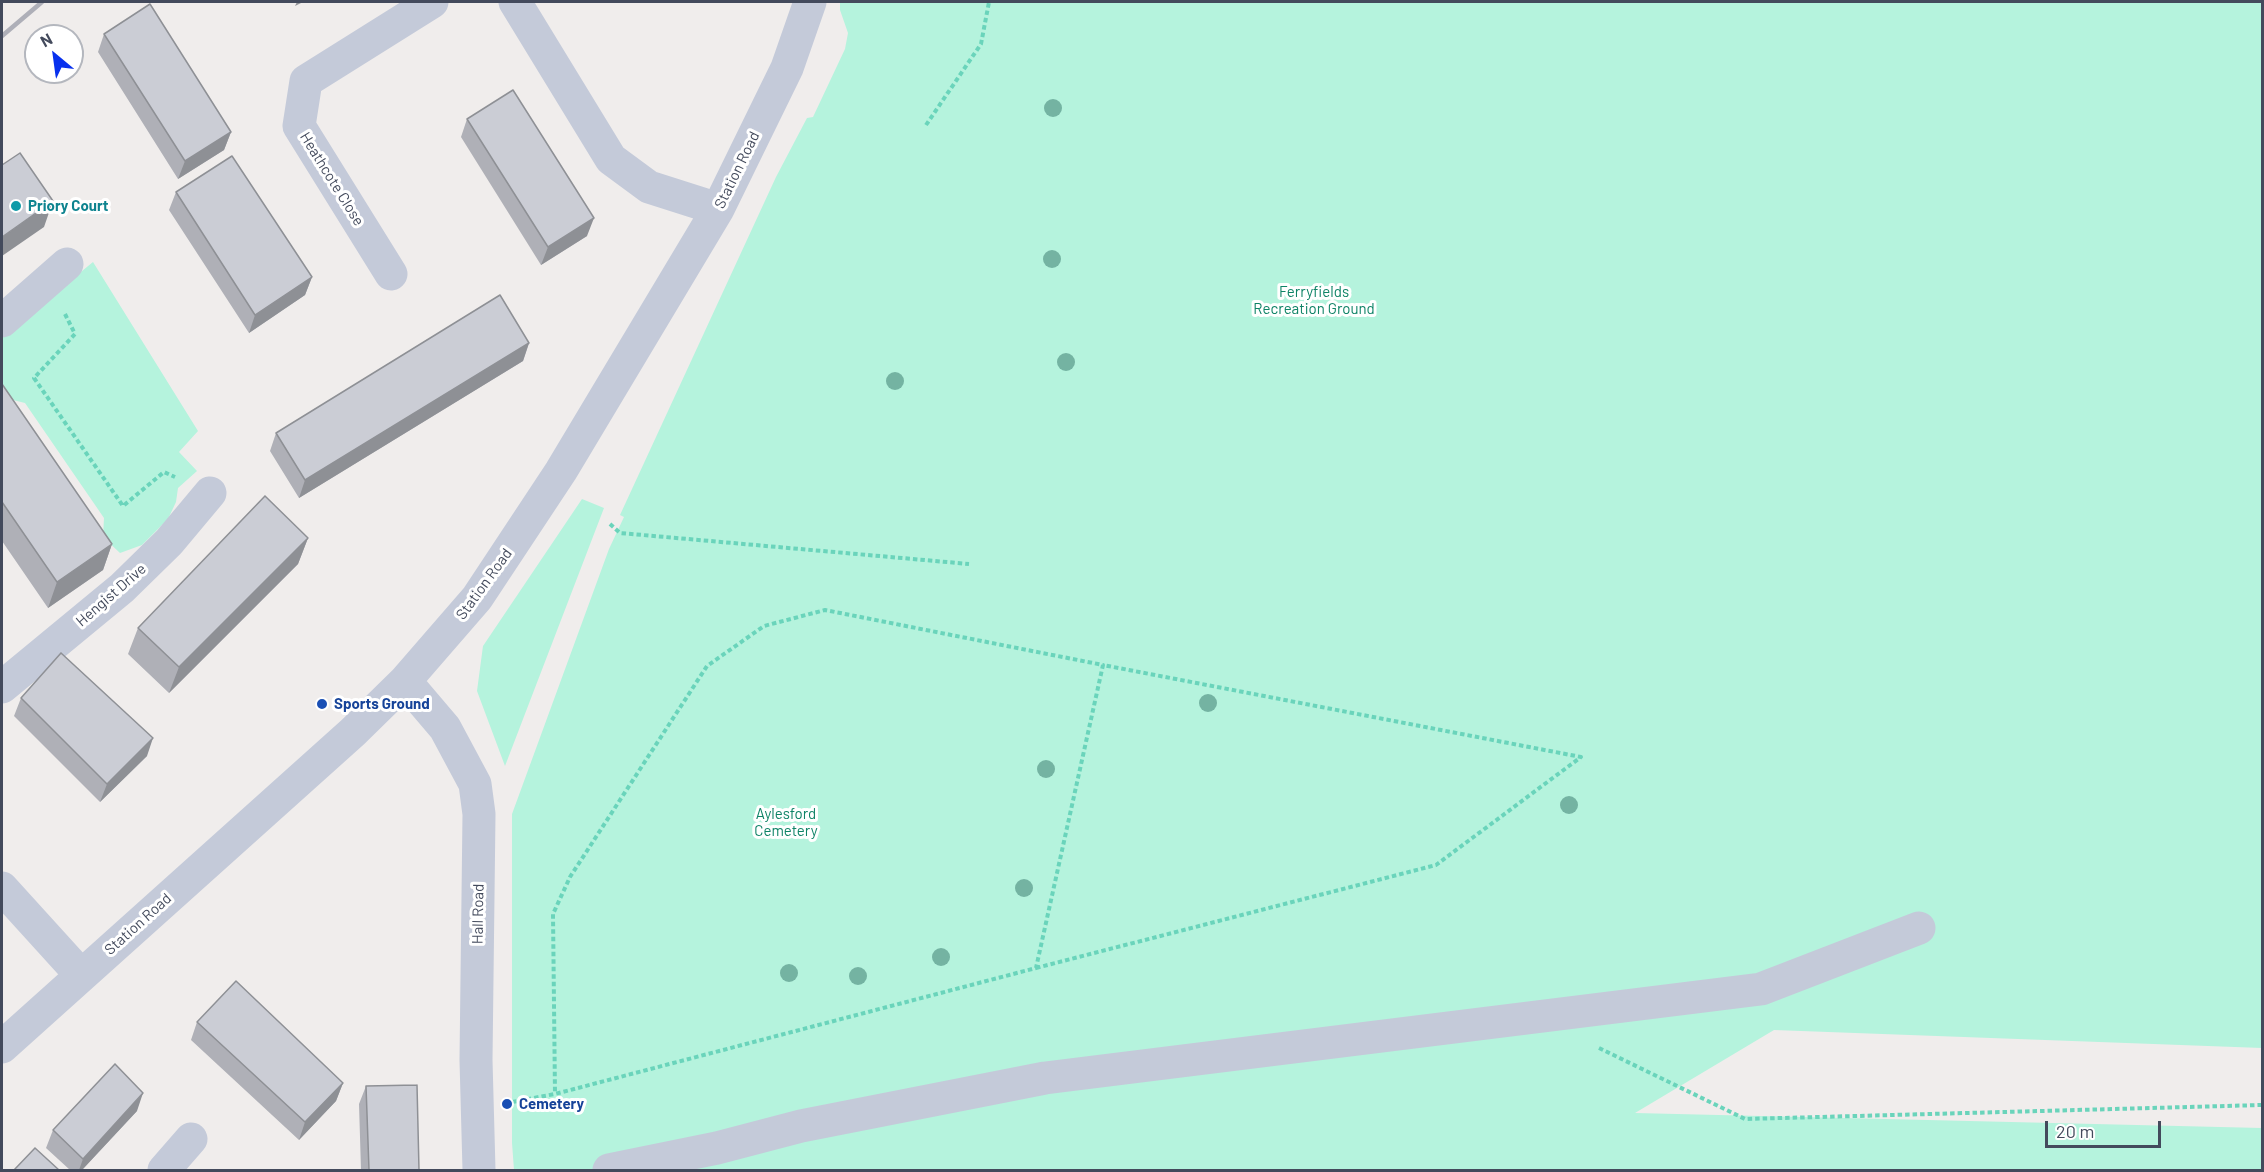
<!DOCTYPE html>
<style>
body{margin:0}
#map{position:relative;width:2264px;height:1172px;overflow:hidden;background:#f0edec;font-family:Barlow,sans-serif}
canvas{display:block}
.frame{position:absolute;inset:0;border:3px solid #434a5c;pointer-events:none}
.north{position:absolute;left:24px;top:24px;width:60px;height:60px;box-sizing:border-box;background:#fff;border:2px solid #b4b7be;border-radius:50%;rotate:331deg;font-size:16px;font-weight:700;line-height:24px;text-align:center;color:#434a5c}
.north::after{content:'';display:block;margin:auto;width:21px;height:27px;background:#0831ee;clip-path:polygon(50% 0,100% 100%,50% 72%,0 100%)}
.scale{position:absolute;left:2045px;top:1121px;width:116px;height:27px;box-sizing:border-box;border:3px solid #434a5c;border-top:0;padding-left:8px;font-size:18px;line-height:21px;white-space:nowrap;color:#434a5c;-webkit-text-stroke:4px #fff;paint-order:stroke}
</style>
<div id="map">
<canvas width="2264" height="1172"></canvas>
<div class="frame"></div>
<div class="north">N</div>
<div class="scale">20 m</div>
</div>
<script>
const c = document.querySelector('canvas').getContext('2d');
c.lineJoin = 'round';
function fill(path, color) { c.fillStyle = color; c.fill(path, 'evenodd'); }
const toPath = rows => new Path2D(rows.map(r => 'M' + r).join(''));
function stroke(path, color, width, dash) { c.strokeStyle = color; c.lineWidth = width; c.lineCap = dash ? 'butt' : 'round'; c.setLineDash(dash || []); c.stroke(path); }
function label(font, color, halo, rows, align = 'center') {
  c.font = font + ' Barlow,sans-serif'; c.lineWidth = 6; c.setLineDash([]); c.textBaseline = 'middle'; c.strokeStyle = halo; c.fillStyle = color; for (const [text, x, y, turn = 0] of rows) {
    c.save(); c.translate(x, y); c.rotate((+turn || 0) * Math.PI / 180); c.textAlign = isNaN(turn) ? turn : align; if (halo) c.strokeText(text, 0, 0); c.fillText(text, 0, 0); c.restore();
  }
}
const green = toPath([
 [840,2,2262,2,2262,1048,1774,1030,1635,1113,2262,1128,2262,1170,514,1170,512,1143,512,814,609,549,624,517,620,515,776,177,807,118,813,117,845,49,848,33,840,10],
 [93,262,198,431,179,452,197,471,178,488,176,502,168,519,142,545,120,553,103,537,104,518,25,403,9,399,2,386,2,339,5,334],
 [582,499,604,508,505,766,477,691,483,646]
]);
const path = toPath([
 [926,125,981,44,989,2],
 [65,314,75,334,34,378,123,506,164,472,175,477],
 [610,524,620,533,969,564],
 [1036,968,1436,865,1581,757,1103,665],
 [1599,1048,1745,1119,2262,1105],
 [512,1102,555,1094,1036,968,1103,665,825,610,764,626,707,666,570,877,553,914,555,1094]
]);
const minor = toPath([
 [515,2,611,159,649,187,718,209],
 [391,274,299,126,306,81,432,2],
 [2,321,67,264],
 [405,681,445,728,475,784,479,814,476,1060,479,1170],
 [2,687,122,588,169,542,210,493],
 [2,888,81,975],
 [2,1047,353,732,405,681,477,598,561,471,718,209,787,68,810,2],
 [164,1170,191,1139],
 [609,1170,717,1148,801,1126,1045,1078,1761,989,1919,928]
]);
const rail = toPath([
 [2,36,42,2]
]);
const trees = [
 [1053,108],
 [1052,259],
 [1066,362],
 [895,381],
 [1208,703],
 [1046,769],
 [1569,805],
 [1024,888],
 [941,957],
 [789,973],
 [858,976]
];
const wall = toPath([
 [104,34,231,132,224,150,178,179,98,52],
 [467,119,587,236,541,265,461,137],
 [176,192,312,277,305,295,249,333,169,210],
 [529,343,523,361,299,498,270,451,276,433],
 [2,384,112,544,103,570,48,608,2,541],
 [308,538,298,564,169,693,128,654,138,628],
 [21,698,147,756,100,802,14,716],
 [197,1022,343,1083,336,1101,299,1140,191,1040],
 [366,1086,419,1170,361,1170,359,1104],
 [137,1111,82,1170,70,1170,46,1148,53,1130]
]);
const shadedWall = toPath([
 [297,2,303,2,295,6],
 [231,132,224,150,178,179,185,161],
 [53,201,44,227,2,256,2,237],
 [594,218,587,236,541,265,548,247],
 [312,277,305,295,249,333,255,315],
 [529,343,523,361,299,498,305,480],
 [308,538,298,564,169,693,179,667],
 [112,544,103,570,48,608,57,582],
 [153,738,147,756,100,802,107,784],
 [343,1083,336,1101,299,1140,305,1122],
 [143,1093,137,1111,82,1170,79,1170,83,1159]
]);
const building = toPath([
 [150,4,231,132,185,161,104,34,150,4],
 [513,90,594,218,548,247,467,119,513,90],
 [20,153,53,201,2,237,2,165,20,153],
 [232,156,312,277,255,315,176,192,232,156],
 [500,295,529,343,305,480,276,433,500,295],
 [2,384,112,544,57,582,2,502,2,384],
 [265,496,308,538,179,667,138,628,265,496],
 [61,653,153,738,107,784,21,698,61,653],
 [236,981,343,1083,305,1122,197,1022,236,981],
 [115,1064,143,1093,83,1159,53,1130,115,1064],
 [417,1085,419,1170,369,1170,366,1086,417,1085],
 [35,1148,59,1170,14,1170,35,1148]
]);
const markers = [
 [16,206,6,"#0f9aa8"],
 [322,704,6,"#1a4fb4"],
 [507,1104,6,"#1a4fb4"]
];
const streetNames = [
 ["Station Road",737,170,-64],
 ["Heathcote Close",332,179,58],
 ["Station Road",484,584,-54],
 ["Hengist Drive",111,595,-41],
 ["Hall Road",478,914,-89],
 ["Station Road",138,924,-42]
];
const cultureNames = [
 ["Priory Court",28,206]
];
const parkNames = [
 ["Ferryfields",1314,292],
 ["Recreation Ground",1314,309],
 ["Aylesford",786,814],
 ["Cemetery",786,831]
];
const transitNames = [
 ["Sports Ground",334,704],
 ["Cemetery",519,1104]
];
fill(green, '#b5f3dd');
stroke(path, '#6ad4bb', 4, [4.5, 3]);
stroke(minor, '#c4cad9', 33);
stroke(rail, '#aeafb8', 4.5);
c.fillStyle = '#74b3a2';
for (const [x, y] of trees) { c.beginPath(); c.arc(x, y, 9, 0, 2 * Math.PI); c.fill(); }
fill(wall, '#afb0b7');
fill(shadedWall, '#8e9095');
fill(building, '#cbcdd5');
stroke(building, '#8e9095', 1.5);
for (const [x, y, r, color] of markers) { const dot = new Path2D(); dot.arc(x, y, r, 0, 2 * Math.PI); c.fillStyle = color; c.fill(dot); stroke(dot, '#fff', 2); }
label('15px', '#434a5c', '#fff', streetNames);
label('bold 15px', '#0d838f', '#fff', cultureNames, 'left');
label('15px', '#0e8366', '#fff', parkNames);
label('bold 15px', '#164399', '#fff', transitNames, 'left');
</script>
